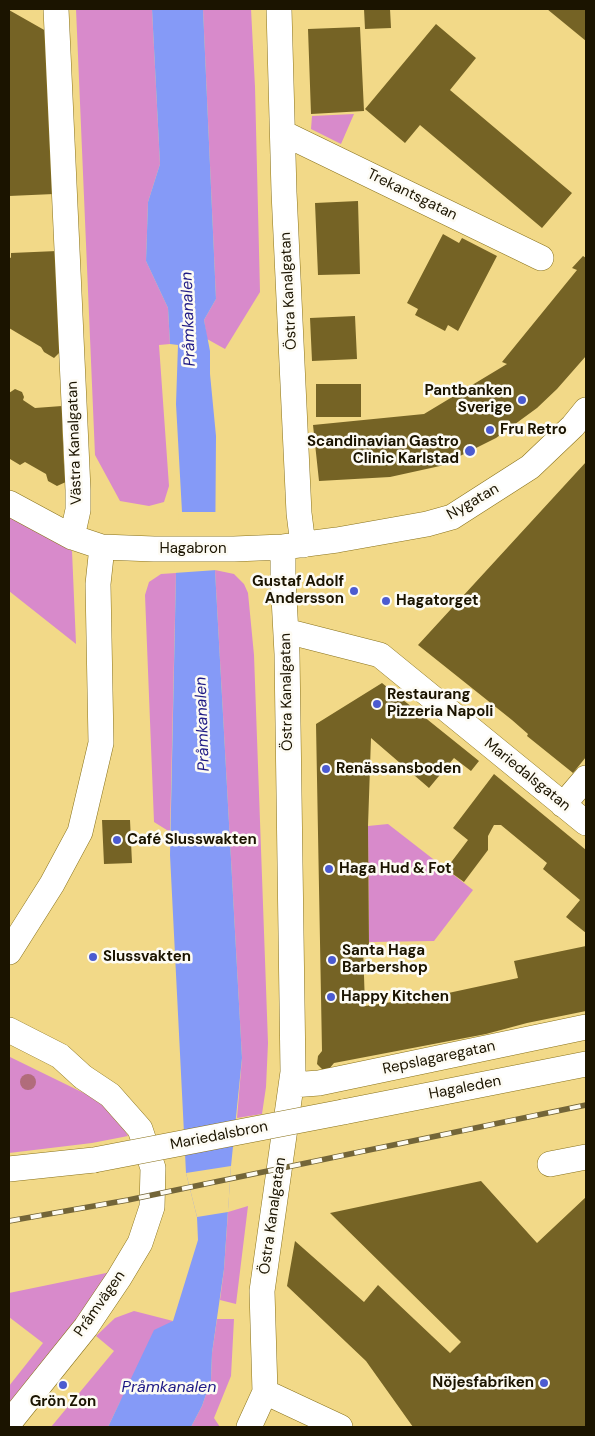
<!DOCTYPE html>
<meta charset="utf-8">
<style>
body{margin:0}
#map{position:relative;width:595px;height:1436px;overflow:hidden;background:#f2d988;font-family:"DM Sans",sans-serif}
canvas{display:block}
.frame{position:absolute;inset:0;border:10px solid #1b1400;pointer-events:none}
</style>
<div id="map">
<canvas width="595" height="1436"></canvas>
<div class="frame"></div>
</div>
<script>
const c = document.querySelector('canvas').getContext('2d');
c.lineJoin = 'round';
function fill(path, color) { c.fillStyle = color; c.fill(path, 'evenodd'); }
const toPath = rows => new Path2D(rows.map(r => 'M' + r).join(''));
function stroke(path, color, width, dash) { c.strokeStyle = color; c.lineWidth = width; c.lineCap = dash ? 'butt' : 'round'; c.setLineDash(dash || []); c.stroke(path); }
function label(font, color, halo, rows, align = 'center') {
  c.font = font + ' "DM Sans",sans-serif'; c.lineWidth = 5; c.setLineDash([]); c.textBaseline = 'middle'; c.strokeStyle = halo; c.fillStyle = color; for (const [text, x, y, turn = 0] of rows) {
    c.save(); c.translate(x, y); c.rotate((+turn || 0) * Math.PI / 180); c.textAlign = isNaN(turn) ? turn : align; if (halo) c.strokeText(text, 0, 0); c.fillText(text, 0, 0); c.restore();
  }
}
const green = toPath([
 [76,9,152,9,160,164,148,202,146,261,168,308,170,344,159,345,169,486,164,502,149,506,120,501,95,455],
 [203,9,251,9,255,87,260,292,225,349,207,339,204,320,216,299],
 [354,114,341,144,311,129,312,116],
 [9,516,72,551,76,644,9,591],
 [215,570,234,574,244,584,248,593,254,655,268,1043,266,1087,262,1114,237,1118,242,1058],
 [176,573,170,832,154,822,145,595,149,582,161,574],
 [388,824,473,890,434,941,369,942,368,826],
 [10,1057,96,1099,105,1106,120,1122,128,1136,92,1143,9,1153,9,1060],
 [248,1206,236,1304,220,1300,224,1269,228,1212],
 [111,1272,73,1333,9,1408,9,1386,43,1343,9,1317,9,1293],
 [134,1311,173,1321,120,1402,108,1427,51,1427,114,1351,96,1336,115,1318],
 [217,1319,234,1319,231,1376,214,1418,220,1427,191,1427,202,1406,211,1380,212,1353]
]);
const water = toPath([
 [152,9,203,9,216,299,204,320,210,351,210,374,216,436,215,570,242,1058,231,1166,224,1269,212,1353,211,1380,202,1406,191,1427,108,1427,154,1330,173,1321,198,1240,197,1217,186,1173,170,855,176,573,182,512,176,404,178,345,170,344,168,308,146,261,148,202,160,164]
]);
const pier = toPath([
 [179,512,217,512,217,570,174,573],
 [231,1166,228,1212,197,1217,186,1173]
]);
const building = toPath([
 [364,9,390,9,391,28,365,29],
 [547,9,586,9,586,41],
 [9,10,46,31,54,194,9,196],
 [436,24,476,58,450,90,572,193,542,228,420,125,405,143,365,109],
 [360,27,364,111,311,114,308,29],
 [358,201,360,274,318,275,315,203],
 [443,234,459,243,462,238,497,256,458,331,448,325,445,331,415,315,418,309,407,303],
 [57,251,64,348,54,358,44,352,41,347,9,328,9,257,11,258,11,253],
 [583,256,586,258,586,356,557,389,537,408,496,438,440,466,390,477,319,481,313,425,424,414,507,364,502,362,577,270,572,268],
 [355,316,357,359,312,361,310,318],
 [316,384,361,384,361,417,316,417],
 [15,389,22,392,24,397,23,400,35,408,62,406,68,414,62,421,64,465,68,467,68,481,57,486,48,481,46,474,25,462,20,465,10,459,9,453,9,393],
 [586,462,586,757,573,773,527,736,528,734,512,720,418,645],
 [382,683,479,761,471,771,454,758,429,788,371,738,368,826,369,946,363,946,365,1006,439,995,518,978,514,961,586,946,586,1011,527,1023,486,1034,334,1063,329,1069,322,1069,317,1064,318,1056,322,1051,316,724],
 [494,774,586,850,586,933,566,917,580,900,543,869,547,863,501,825,494,825,488,836,488,850,464,882,446,869,468,840,453,828],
 [102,820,130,820,132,863,104,864],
 [481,1181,537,1243,586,1197,586,1427,413,1427,366,1361,287,1286,295,1241,364,1302,378,1285,450,1353,461,1342,330,1213]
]);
const minor = toPath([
 [56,9,78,490,78,510,72,537],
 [279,9,284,192,299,513,303,545],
 [283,133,541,258],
 [9,503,72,537,102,547,154,549,234,549,283,547,337,540,427,524,452,517,530,467,573,426,586,410],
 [286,631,380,655,586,823],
 [563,805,586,778],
 [9,952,52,884,80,832,101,743,98,584,102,547],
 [9,1030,60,1056,83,1077,110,1095,140,1129,153,1168,152,1207,140,1243,119,1278,86,1327,9,1423],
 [292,1085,319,1083,586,1027],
 [343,1112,586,1064],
 [550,1164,586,1157],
 [9,1169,94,1160],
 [265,1392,340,1427],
 [249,1427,265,1392,262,1291,293,1072,287,654,283,578,283,547]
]);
const rail = toPath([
 [9,1221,128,1200,586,1105]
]);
const minorBridge = toPath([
 [94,1160,343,1112]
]);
const trees = [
 [28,1082]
];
const markers = [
 [522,400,5,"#4c5bd0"],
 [490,430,5,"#4c5bd0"],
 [470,451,6,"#4c5bd0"],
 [354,591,5,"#4c5bd0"],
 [386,601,5,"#4c5bd0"],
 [377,704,5,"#4c5bd0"],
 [326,769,5,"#4c5bd0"],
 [117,840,5,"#4c5bd0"],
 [329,869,5,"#4c5bd0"],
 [93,957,5,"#4c5bd0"],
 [332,960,5,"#4c5bd0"],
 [331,997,5,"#4c5bd0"],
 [544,1383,5,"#4c5bd0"],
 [63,1385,5,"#4c5bd0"]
];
const streetNames = [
 ["Trekantsgatan",412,195,26],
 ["Östra Kanalgatan",289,291,-93],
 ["Västra Kanalgatan",75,443,-92],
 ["Nygatan",473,502,-30],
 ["Hagabron",193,549],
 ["Östra Kanalgatan",287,692,-91],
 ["Mariedalsgatan",527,775,39],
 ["Repslagaregatan",439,1058,-12],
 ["Hagaleden",465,1088,-11],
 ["Mariedalsbron",219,1136,-11],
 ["Östra Kanalgatan",273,1216,-82],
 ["Pråmvägen",100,1304,-55]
];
const poiNames = [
 ["Pantbanken",512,391,"right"],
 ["Sverige",512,408,"right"],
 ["Fru Retro",500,430],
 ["Scandinavian Gastro",459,442,"right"],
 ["Clinic Karlstad",459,459,"right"],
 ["Gustaf Adolf",344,582,"right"],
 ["Andersson",344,599,"right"],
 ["Hagatorget",396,601],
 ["Restaurang",387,695],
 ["Pizzeria Napoli",387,712],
 ["Renässansboden",336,769],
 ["Café Slusswakten",127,840],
 ["Haga Hud & Fot",339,869],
 ["Santa Haga",342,951],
 ["Barbershop",342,968],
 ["Slussvakten",103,957],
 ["Happy Kitchen",341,997],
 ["Nöjesfabriken",534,1383,"right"],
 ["Grön Zon",63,1402,"center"]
];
const waterNames = [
 ["Pråmkanalen",189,319,-92],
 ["Pråmkanalen",203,724,-92],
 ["Pråmkanalen",169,1388]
];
fill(green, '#d88acb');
fill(water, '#859af7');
fill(pier, '#f2d988');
fill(building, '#756325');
stroke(minor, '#89721b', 26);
stroke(minor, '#fff', 25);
stroke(rail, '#736538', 5.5);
stroke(rail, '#fdfbf3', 4, [11]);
stroke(minorBridge, '#89721b', 26, []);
stroke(minorBridge, '#fff', 25);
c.fillStyle = '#b16c7b';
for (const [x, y] of trees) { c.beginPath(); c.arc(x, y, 8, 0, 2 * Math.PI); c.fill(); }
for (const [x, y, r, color] of markers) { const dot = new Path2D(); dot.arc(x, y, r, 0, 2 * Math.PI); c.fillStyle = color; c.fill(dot); stroke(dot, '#fdfbf3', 2); }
label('15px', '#1b1400', '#fdfbf3', streetNames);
label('bold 15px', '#1b1400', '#fdfbf3', poiNames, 'left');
label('italic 16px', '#1f1a85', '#fdfbf3', waterNames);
</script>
